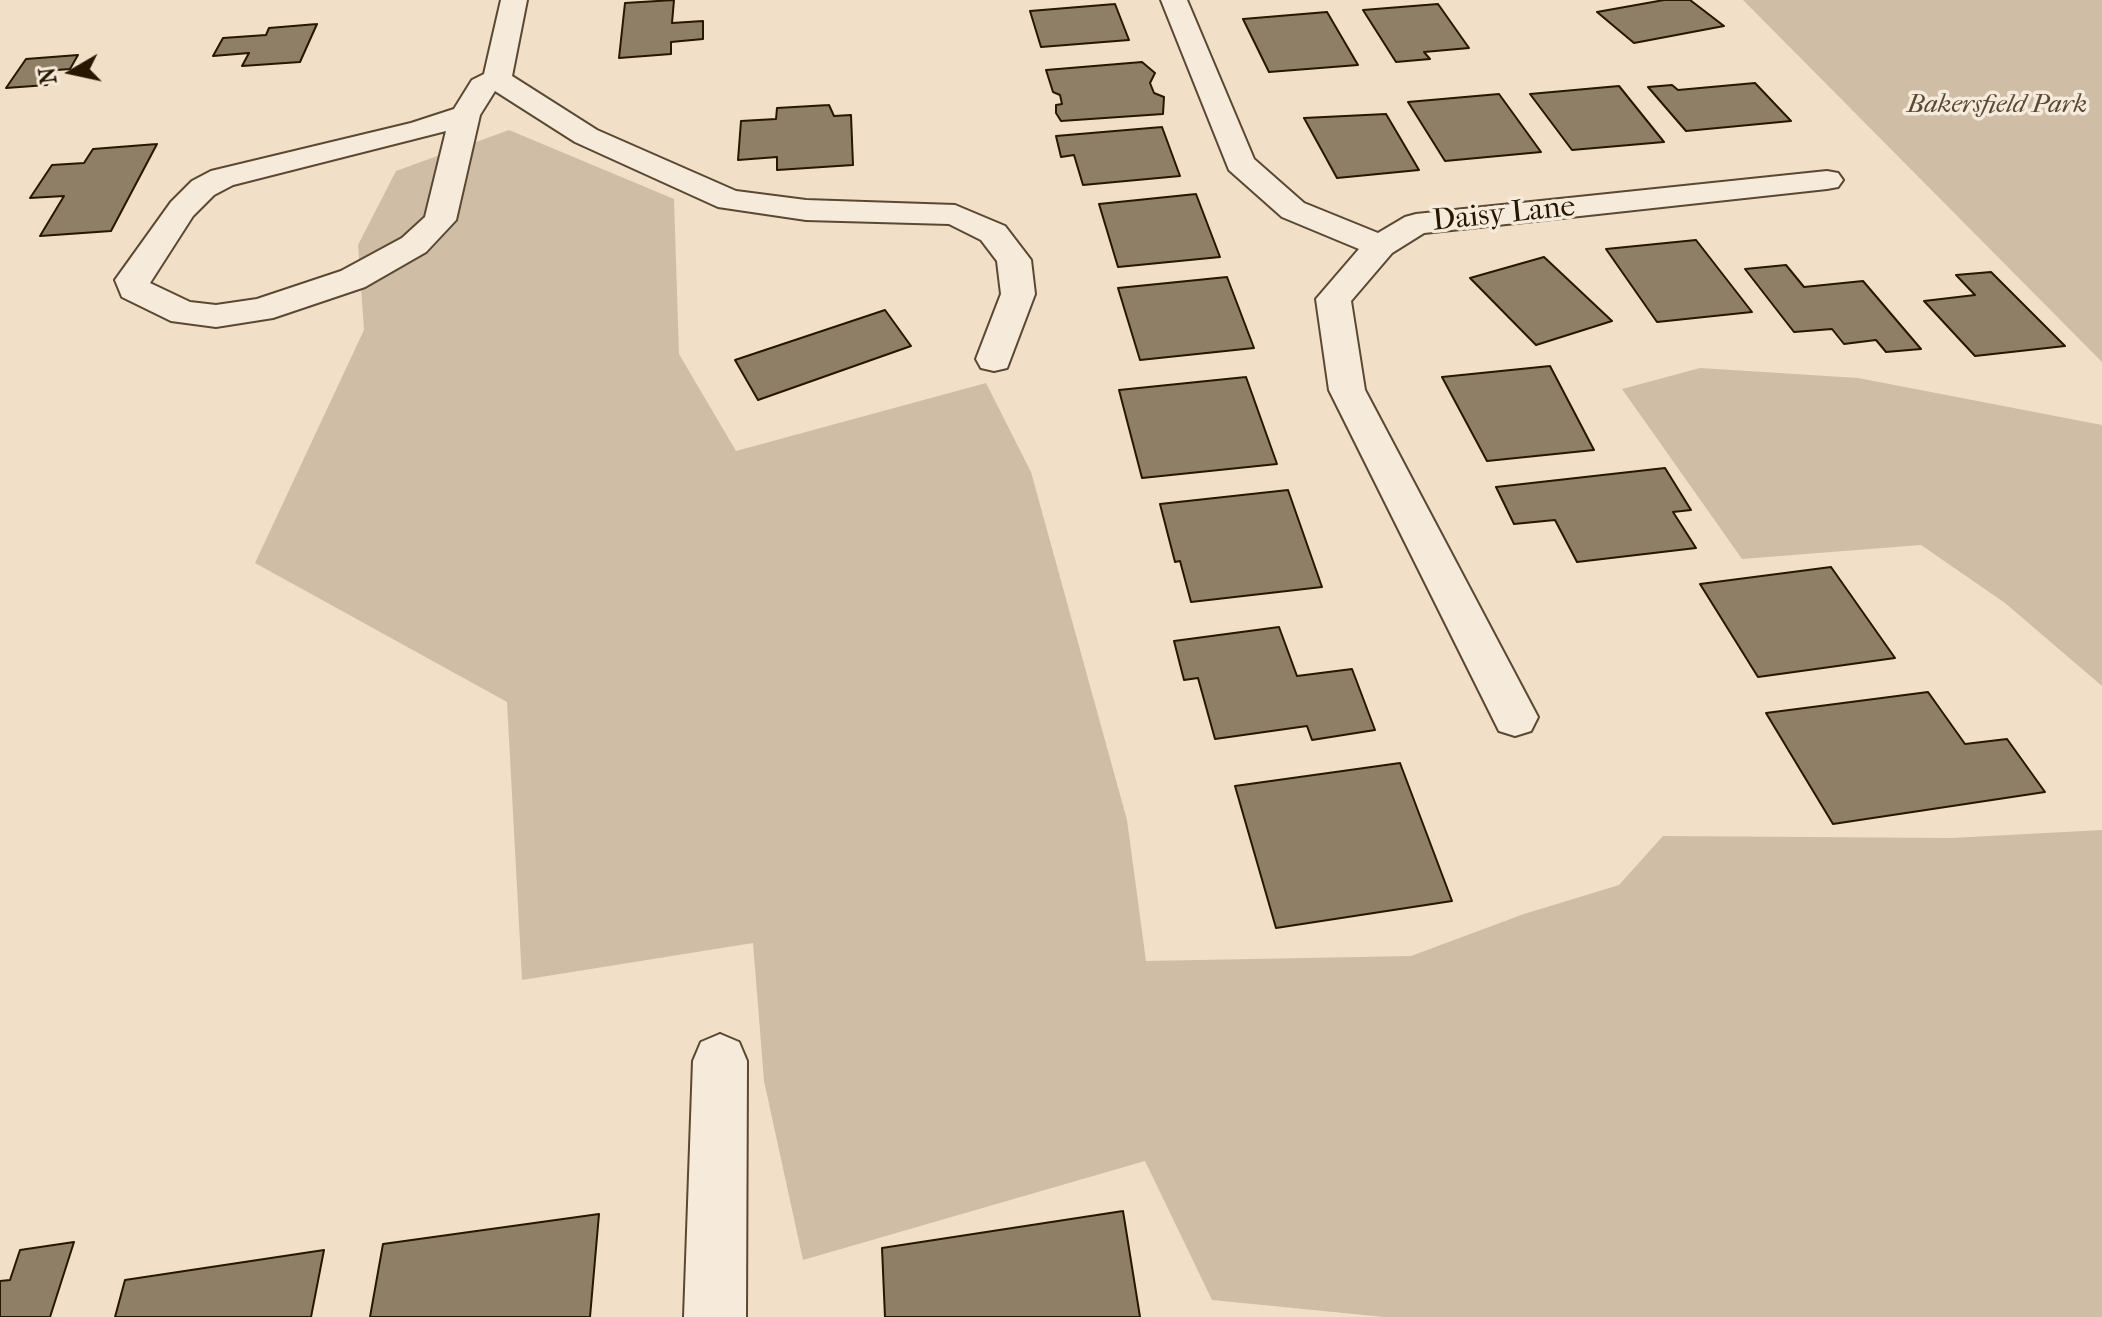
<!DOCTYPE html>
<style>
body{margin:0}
#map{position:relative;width:2102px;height:1317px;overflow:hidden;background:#f1e0c7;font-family:"IM FELL French Canon",serif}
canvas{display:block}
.north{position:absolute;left:32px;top:32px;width:80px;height:80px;-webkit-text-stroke:6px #f6ebdb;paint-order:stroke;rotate:261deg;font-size:22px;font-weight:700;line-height:32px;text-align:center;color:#271600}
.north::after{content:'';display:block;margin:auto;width:28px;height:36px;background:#271600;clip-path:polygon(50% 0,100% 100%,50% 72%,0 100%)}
</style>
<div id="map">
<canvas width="2102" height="1317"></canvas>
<div class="north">N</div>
</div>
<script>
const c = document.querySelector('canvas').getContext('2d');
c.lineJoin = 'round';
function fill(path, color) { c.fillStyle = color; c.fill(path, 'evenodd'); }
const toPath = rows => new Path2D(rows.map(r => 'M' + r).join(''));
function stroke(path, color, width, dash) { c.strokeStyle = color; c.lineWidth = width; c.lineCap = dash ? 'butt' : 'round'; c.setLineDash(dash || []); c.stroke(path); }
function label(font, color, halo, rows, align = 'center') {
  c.font = font + ' "IM FELL French Canon",serif'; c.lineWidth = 7; c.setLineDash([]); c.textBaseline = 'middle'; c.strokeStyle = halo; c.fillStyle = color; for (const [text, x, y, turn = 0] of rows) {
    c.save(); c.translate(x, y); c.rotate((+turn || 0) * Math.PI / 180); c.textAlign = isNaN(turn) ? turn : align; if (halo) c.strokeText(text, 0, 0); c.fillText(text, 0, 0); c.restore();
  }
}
const green = toPath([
 [1743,0,2102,0,2102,362],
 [509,130,674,199,679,354,736,451,986,383,1031,472,1127,820,1146,961,1411,956,1524,914,1619,885,1663,836,1951,838,2102,830,2102,1317,1384,1317,1212,1300,1145,1161,803,1260,764,1081,753,943,522,980,507,702,255,563,364,330,358,245,396,171],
 [1700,368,1858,378,2102,425,2102,686,2005,603,1921,545,1742,559,1622,389]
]);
const building = toPath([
 [674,0,672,23,703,21,703,39,671,42,671,54,619,58,625,3,674,0],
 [1664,0,1690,0,1724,26,1634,43,1597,12,1664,0],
 [1115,4,1129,40,1041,47,1030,11,1115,4],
 [1438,4,1469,48,1424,52,1430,59,1396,62,1363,10,1438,4],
 [1327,12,1358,65,1269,72,1243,19,1327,12],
 [317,24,300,62,242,66,249,53,213,56,223,38,266,35,269,28,317,24],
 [78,55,70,69,57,70,47,85,6,88,26,59,78,55],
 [1142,62,1155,73,1150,83,1154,93,1164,97,1163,114,1061,121,1056,113,1056,105,1062,104,1060,95,1053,92,1046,70,1142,62],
 [1755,83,1791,121,1686,131,1648,87,1672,85,1678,90,1755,83],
 [1619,86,1664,142,1572,150,1530,94,1619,86],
 [1499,94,1541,152,1445,161,1408,102,1499,94],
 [829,105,834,116,851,115,853,165,777,170,777,157,738,160,741,121,776,119,777,108,829,105],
 [1386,114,1419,170,1337,178,1304,118,1386,114],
 [1162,127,1180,176,1083,185,1074,155,1061,157,1056,136,1162,127],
 [157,144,111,231,40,236,64,196,30,198,52,165,84,163,93,149,157,144],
 [1196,194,1220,257,1118,267,1099,204,1196,194],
 [1696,240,1752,312,1657,322,1606,249,1696,240],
 [1544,257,1612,321,1536,345,1470,278,1544,257],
 [1786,265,1804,287,1863,281,1921,349,1886,352,1876,340,1844,344,1832,329,1794,332,1745,269,1786,265],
 [1991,272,2065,346,1975,356,1924,301,1975,295,1956,275,1991,272],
 [1227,277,1254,348,1140,360,1118,288,1227,277],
 [885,310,911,346,758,400,735,360,885,310],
 [1550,366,1594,450,1487,461,1442,377,1550,366],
 [1246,377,1277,464,1142,478,1119,390,1246,377],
 [1665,468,1691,510,1673,512,1696,548,1577,562,1555,520,1514,524,1496,487,1665,468],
 [1288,490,1322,587,1191,602,1180,561,1175,562,1160,504,1288,490],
 [1831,567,1895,658,1758,677,1700,584,1831,567],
 [1279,627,1297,676,1352,669,1375,730,1312,740,1307,726,1215,739,1198,678,1184,680,1174,641,1279,627],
 [1928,692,1965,744,2007,739,2045,792,1833,824,1766,713,1928,692],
 [1400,763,1452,901,1276,928,1235,786,1400,763],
 [1123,1211,1140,1317,885,1317,882,1248,1123,1211],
 [599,1214,590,1317,370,1317,383,1244,599,1214],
 [74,1242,50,1317,0,1317,0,1281,10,1280,20,1250,74,1242],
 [324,1250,311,1317,115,1317,125,1280,324,1250]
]);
const minor = toPath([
 [501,0,527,0,512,76,597,130,736,191,806,200,955,205,1005,226,1031,260,1035,294,1007,368,994,371,981,368,976,359,1001,294,997,261,981,240,949,224,806,220,718,207,575,142,495,91,480,115,456,220,426,252,365,287,273,318,216,327,171,321,122,297,115,280,171,202,192,181,211,171,411,123,454,109,472,80,484,74,501,0],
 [446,131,425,217,402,238,341,271,257,299,216,305,190,302,150,283,193,216,214,195,233,185,446,131],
 [1161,0,1187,0,1254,159,1304,203,1378,233,1405,217,1416,214,1827,171,1838,173,1843,180,1838,187,1827,189,1424,233,1392,253,1351,301,1365,390,1538,717,1531,731,1515,736,1499,731,1329,390,1316,299,1359,249,1282,217,1229,170,1161,0],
 [720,1034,739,1042,747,1061,746,1317,684,1317,693,1061,701,1042,720,1034]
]);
const farParknames = [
 ["Bakersfield Park",1997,106]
];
const streetNames = [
 ["Daisy Lane",1504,215,-6]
];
fill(green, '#cfbea5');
fill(building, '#907f67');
stroke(building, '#271600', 2);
stroke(minor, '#5a4832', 4);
fill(minor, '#f6ebdb');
label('italic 26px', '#594832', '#f6ebdb', farParknames);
label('30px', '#271600', '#f6ebdb', streetNames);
</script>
